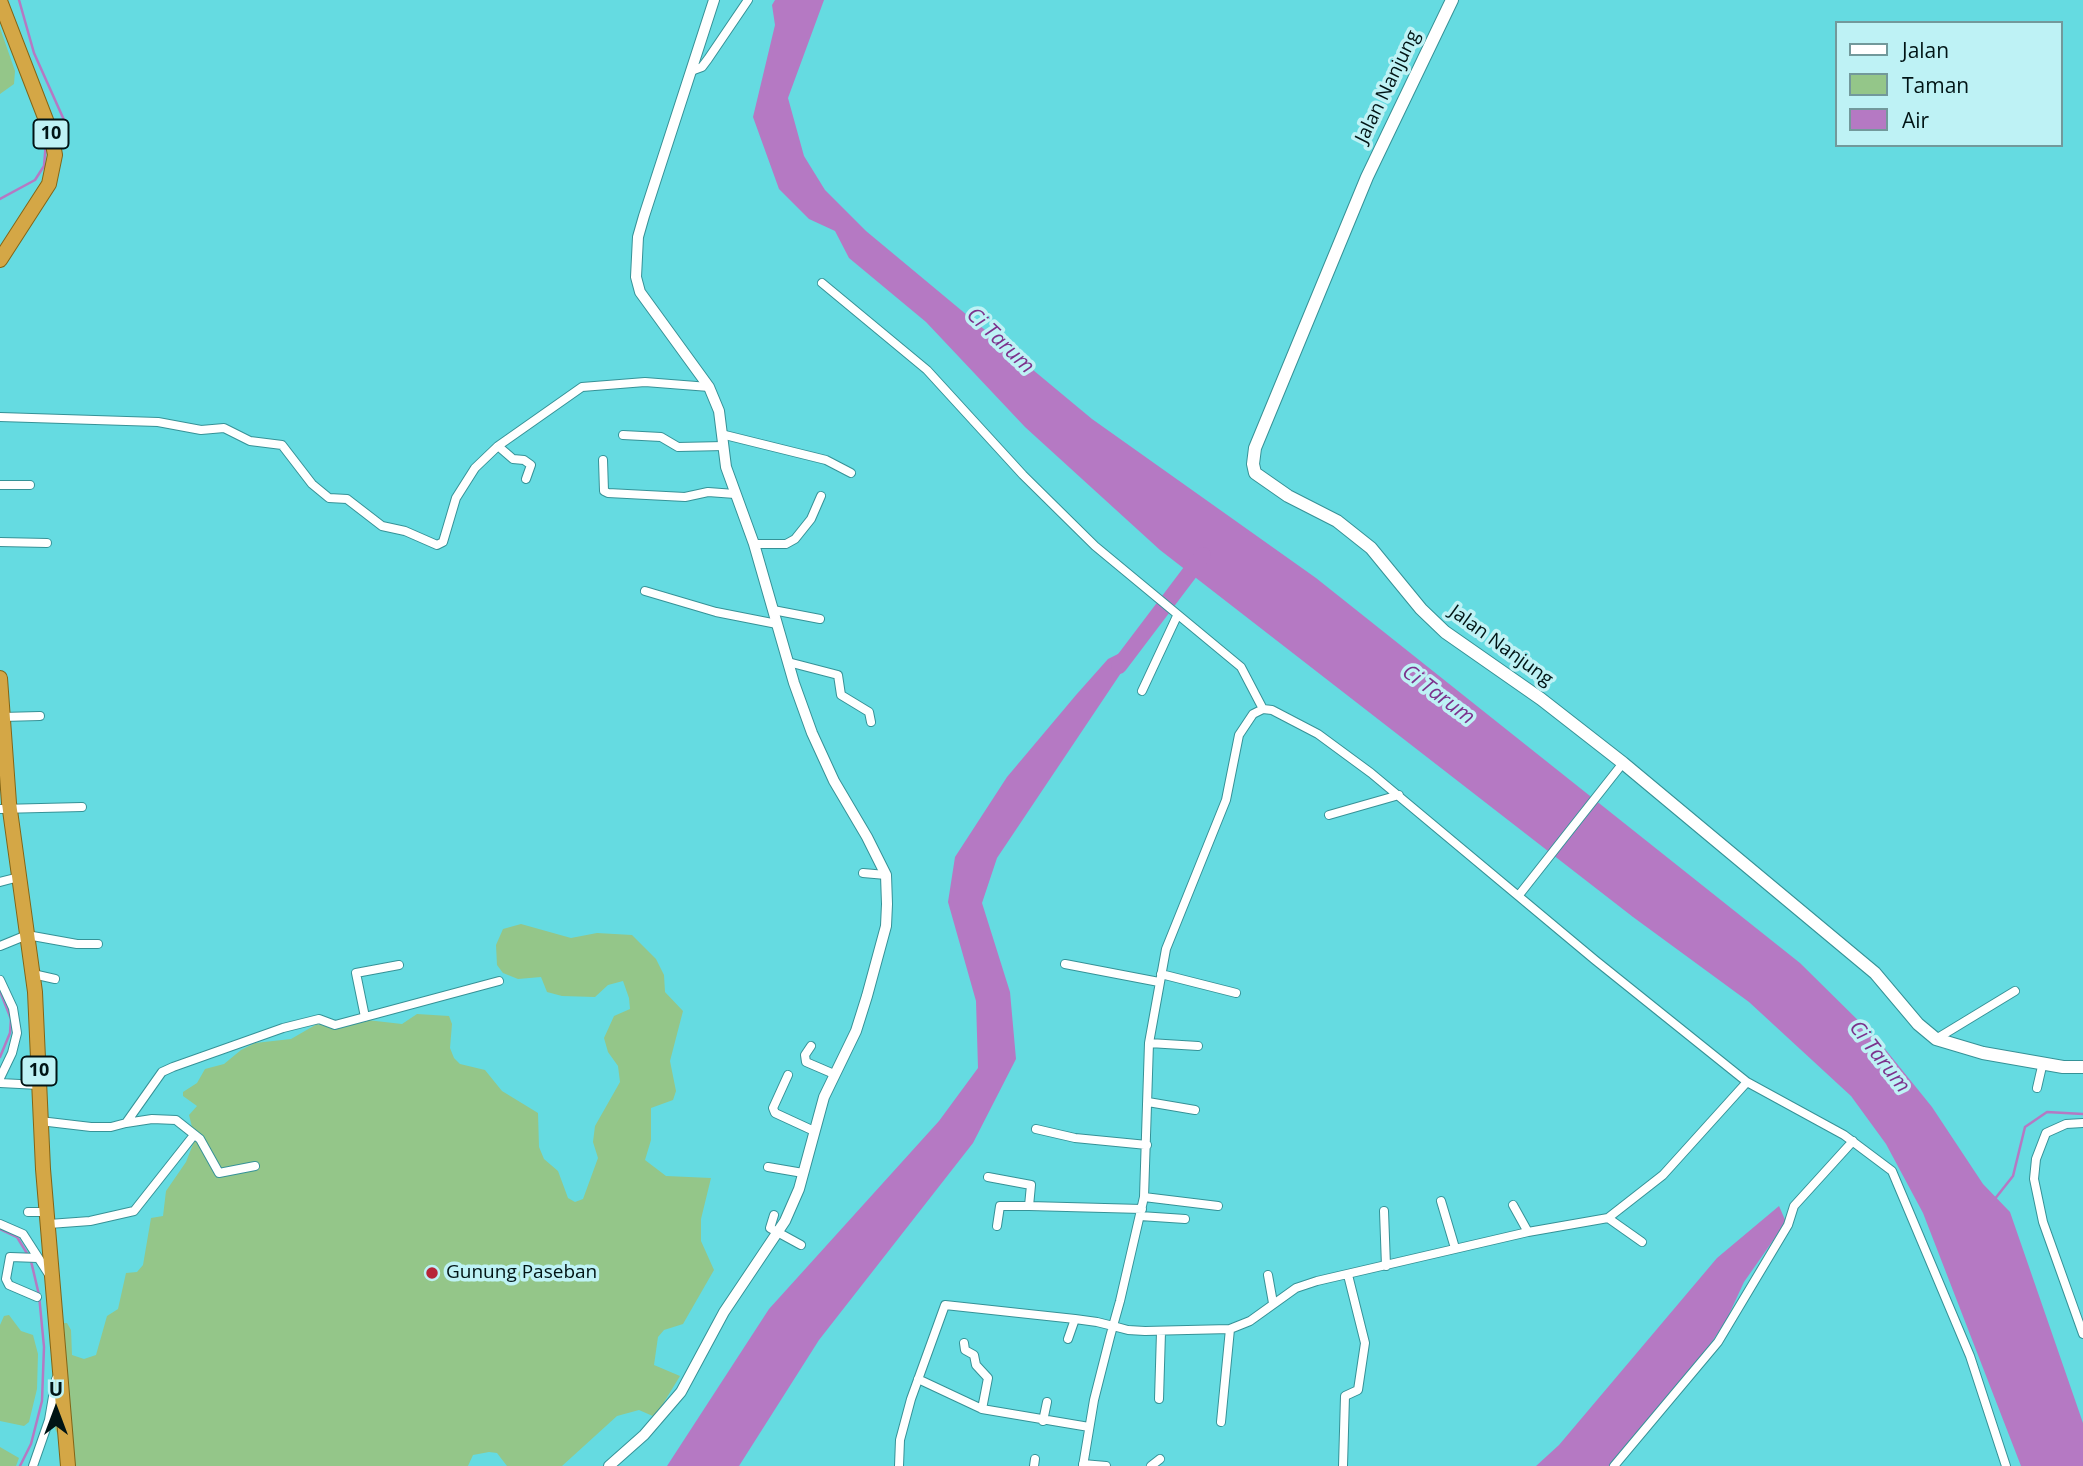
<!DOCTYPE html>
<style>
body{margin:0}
#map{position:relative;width:2083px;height:1466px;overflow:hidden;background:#65dbe1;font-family:"Open Sans",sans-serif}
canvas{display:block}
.legend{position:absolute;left:1835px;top:21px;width:228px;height:126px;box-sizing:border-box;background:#bef2f5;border:2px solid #72999b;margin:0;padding:9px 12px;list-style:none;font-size:21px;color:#001415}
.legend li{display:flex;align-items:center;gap:14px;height:35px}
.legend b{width:35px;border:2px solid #72999b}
.north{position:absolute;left:21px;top:1375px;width:70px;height:70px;-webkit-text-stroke:5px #bef2f5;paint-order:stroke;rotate:0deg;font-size:19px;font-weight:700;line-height:28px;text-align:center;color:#001415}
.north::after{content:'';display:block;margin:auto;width:24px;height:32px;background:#001415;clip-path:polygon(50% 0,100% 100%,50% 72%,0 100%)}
</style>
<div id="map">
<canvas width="2083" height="1466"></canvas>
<ul class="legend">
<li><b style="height:9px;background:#fff"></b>Jalan</li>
<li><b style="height:19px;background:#94c689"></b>Taman</li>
<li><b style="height:19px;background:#b579c3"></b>Air</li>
</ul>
<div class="north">U</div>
</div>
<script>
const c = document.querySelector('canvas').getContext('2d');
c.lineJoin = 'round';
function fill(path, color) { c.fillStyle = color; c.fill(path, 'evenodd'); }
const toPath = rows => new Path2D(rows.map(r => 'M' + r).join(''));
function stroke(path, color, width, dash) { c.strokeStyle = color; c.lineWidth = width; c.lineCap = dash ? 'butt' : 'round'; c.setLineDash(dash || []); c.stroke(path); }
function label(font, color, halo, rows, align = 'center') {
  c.font = font + ' "Open Sans",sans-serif'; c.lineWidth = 7; c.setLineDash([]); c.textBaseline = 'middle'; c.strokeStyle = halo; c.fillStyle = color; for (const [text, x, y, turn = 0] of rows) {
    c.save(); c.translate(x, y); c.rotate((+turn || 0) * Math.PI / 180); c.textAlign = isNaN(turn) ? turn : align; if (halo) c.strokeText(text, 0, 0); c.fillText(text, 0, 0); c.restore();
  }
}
const green = toPath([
 [0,28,15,71,14,84,0,94],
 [521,924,571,938,597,933,632,935,656,959,664,975,665,992,683,1011,670,1061,676,1091,673,1100,651,1108,651,1140,645,1160,666,1176,711,1178,701,1219,701,1241,714,1270,683,1324,664,1330,658,1337,654,1365,680,1376,655,1417,639,1410,617,1416,562,1466,507,1466,497,1453,489,1452,473,1455,468,1466,69,1466,70,1458,55,1429,61,1323,67,1323,71,1330,72,1355,84,1359,96,1355,107,1316,118,1309,126,1273,137,1272,143,1265,151,1218,163,1216,166,1191,186,1162,195,1139,189,1115,197,1106,183,1096,183,1092,197,1083,205,1069,224,1064,241,1050,255,1043,291,1039,317,1024,338,1029,367,1020,402,1024,417,1014,449,1016,452,1024,450,1048,454,1058,460,1064,485,1070,502,1091,538,1113,539,1147,544,1159,558,1171,568,1198,575,1202,583,1199,598,1158,593,1142,595,1126,620,1082,618,1066,608,1052,604,1038,614,1016,630,1009,629,998,623,981,608,985,595,997,562,996,547,992,541,977,518,979,503,973,497,965,496,945,503,929],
 [9,1315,21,1331,33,1335,38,1354,37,1389,29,1422,24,1426,0,1421,0,1325,4,1316],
 [0,1447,19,1458,16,1466,0,1466]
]);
const water = toPath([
 [775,0,824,0,788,98,804,156,825,190,866,231,1092,419,1316,578,1800,963,1877,1039,1932,1107,1983,1184,2010,1212,2083,1423,2083,1466,2021,1466,1923,1213,1886,1144,1851,1096,1749,1002,1633,917,1160,550,1025,427,926,322,849,258,835,231,809,219,779,189,753,117,775,25,772,5],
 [1130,648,1133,655,997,858,982,903,1010,992,1016,1059,973,1143,819,1340,739,1466,667,1466,769,1309,939,1121,978,1068,976,1001,948,902,955,857,1007,777,1076,695,1108,659],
 [1779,1206,1786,1222,1744,1282,1726,1321,1705,1352,1609,1466,1536,1466,1559,1445,1717,1258]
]);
const stream = toPath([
 [19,0,34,53,64,120,64,128,59,131],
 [0,199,35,180,44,166,46,142],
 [0,991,11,1019,10,1033,0,1057],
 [1994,1200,2013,1176,2025,1127,2047,1112,2083,1114],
 [0,1229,17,1237,28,1255],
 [20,1466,31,1444,42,1401,44,1347,39,1295,31,1261]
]);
const river = toPath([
 [1119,666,1203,555]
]);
const minor = toPath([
 [691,71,702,67,708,59,748,0],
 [822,283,927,370,1023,475,1095,546,1241,667,1263,709],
 [0,417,158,422,201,430,224,428,250,441,282,445,312,484,329,498,347,499,382,526,405,531,437,545,443,542,456,498,475,468,498,446,582,387,645,382,709,387],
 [623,435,661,437,678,447,724,446],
 [725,435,826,460,851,473],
 [498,446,513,459,524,460,531,465,526,479],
 [603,460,604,491,608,493,685,497,708,492,735,494],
 [0,485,30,485],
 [0,542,47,543],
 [754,544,786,544,795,539,811,519,821,496],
 [645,591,716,612,777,624],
 [773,610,820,619],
 [788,662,838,675,841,695,869,712,871,722],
 [1142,691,1177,616],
 [2,717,40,716],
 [0,809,82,807],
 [1329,815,1399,795],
 [863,873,886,875],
 [0,882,19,877],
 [1519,895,1623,763],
 [0,946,27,935,77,944,98,944],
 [1065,964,1159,982],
 [33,974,55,979],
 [1161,974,1236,993],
 [0,980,13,1008,17,1033,12,1053,0,1078],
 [365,1017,499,981],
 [1936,1039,2015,991],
 [1149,1043,1198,1046],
 [811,1046,805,1055,806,1062,834,1074],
 [788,1075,773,1108,775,1113,814,1131],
 [1747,1082,1844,1135,1892,1171,1970,1356,2006,1466],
 [0,1083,39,1085],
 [2037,1088,2043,1062],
 [1148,1102,1195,1110],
 [40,1121,91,1127,111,1127,126,1123,162,1072,173,1067,283,1028,319,1019,335,1025,365,1017,356,973,399,965],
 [126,1123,152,1119,176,1120,200,1139,219,1173,255,1166],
 [2083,1123,2066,1124,2046,1133,2036,1159,2034,1179,2043,1222,2083,1334],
 [1036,1129,1075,1138,1147,1145],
 [768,1167,803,1173],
 [988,1177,1031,1185,1029,1206,1142,1209],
 [1144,1197,1218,1206],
 [1441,1201,1455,1248],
 [1513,1205,1528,1232],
 [1384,1211,1386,1266],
 [28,1212,47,1212],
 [774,1215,770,1228,801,1245],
 [1140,1216,1185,1219],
 [1608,1218,1642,1242],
 [0,1224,23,1234,50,1276],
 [49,1224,90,1221,134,1211,194,1135],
 [997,1226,1000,1206,1029,1206],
 [1268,1275,1273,1303],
 [37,1297,9,1285,6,1279,10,1257,38,1258],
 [1068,1339,1075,1319],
 [964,1343,965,1350,974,1355,976,1365,988,1378,982,1409],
 [918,1379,982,1409,1089,1427],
 [1159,1399,1161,1332],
 [1043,1421,1047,1402],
 [1221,1422,1230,1329],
 [1083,1464,1106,1466],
 [33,1466,49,1420,56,1379],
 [899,1466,900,1440,911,1399,945,1305,1075,1319,1097,1322,1113,1326,1128,1330,1145,1331,1230,1329,1250,1321,1296,1288,1317,1281,1528,1232,1608,1218,1663,1175,1747,1082,1595,960,1371,773,1318,734,1272,710,1263,709,1253,714,1239,735,1226,800,1166,949,1149,1043,1144,1197,1120,1301,1113,1326,1110,1337,1094,1400,1083,1466],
 [1034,1466,1035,1459],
 [1151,1466,1160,1459],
 [1343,1466,1345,1396,1358,1390,1365,1343,1348,1275],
 [1614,1466,1718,1342,1788,1225,1794,1206,1853,1141]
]);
const tertiary = toPath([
 [609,1466,644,1435,681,1392,724,1312,785,1221,799,1189,824,1097,856,1031,867,996,886,926,887,904,886,875,867,837,834,781,812,733,794,683,754,544,726,467,719,411,709,387,640,292,636,277,638,237,644,216,714,0]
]);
const secondary = toPath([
 [1452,0,1367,177,1255,448,1253,464,1255,473,1288,496,1337,521,1371,548,1421,609,1445,632,1541,699,1623,763,1875,973,1918,1024,1936,1039,1983,1053,2063,1067,2083,1067]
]);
const trunk = toPath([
 [0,1,51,133,55,155,49,184,0,260],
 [0,678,9,803,35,992,43,1169,68,1466]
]);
const markers = [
 [432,1273,7,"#b72538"]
];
const shields = [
 [51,134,35],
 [39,1071,35]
];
const shieldNames = [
 ["10",51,134],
 ["10",39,1071]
];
const streetNames = [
 ["Jalan Nanjung",1388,87,-64],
 ["Jalan Nanjung",1501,646,36]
];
const poiNames = [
 ["Gunung Paseban",446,1273]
];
const waterNames = [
 ["Ci Tarum",1000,341,44],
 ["Ci Tarum",1438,695,37],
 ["Ci Tarum",1879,1057,52]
];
fill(green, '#94c689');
fill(water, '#b579c3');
stroke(stream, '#b579c3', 2.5);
stroke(river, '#b579c3', 16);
stroke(minor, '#369297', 10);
stroke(tertiary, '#369297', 12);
stroke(secondary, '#369297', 14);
stroke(trunk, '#836516', 16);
stroke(minor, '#fff', 8);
stroke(tertiary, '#fff', 10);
stroke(secondary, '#fff', 12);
stroke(trunk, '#d4a746', 14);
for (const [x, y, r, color] of markers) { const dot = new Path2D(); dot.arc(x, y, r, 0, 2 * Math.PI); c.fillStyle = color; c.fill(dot); stroke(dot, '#bef2f5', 2.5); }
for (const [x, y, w] of shields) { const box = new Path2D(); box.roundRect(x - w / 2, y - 14.5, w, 29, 5); c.fillStyle = '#bef2f5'; c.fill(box); stroke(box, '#001415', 2); }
label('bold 18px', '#001415', null, shieldNames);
label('19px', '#001415', '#bef2f5', streetNames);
label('19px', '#001415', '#bef2f5', poiNames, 'left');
label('italic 21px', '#7c328c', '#bef2f5', waterNames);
</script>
